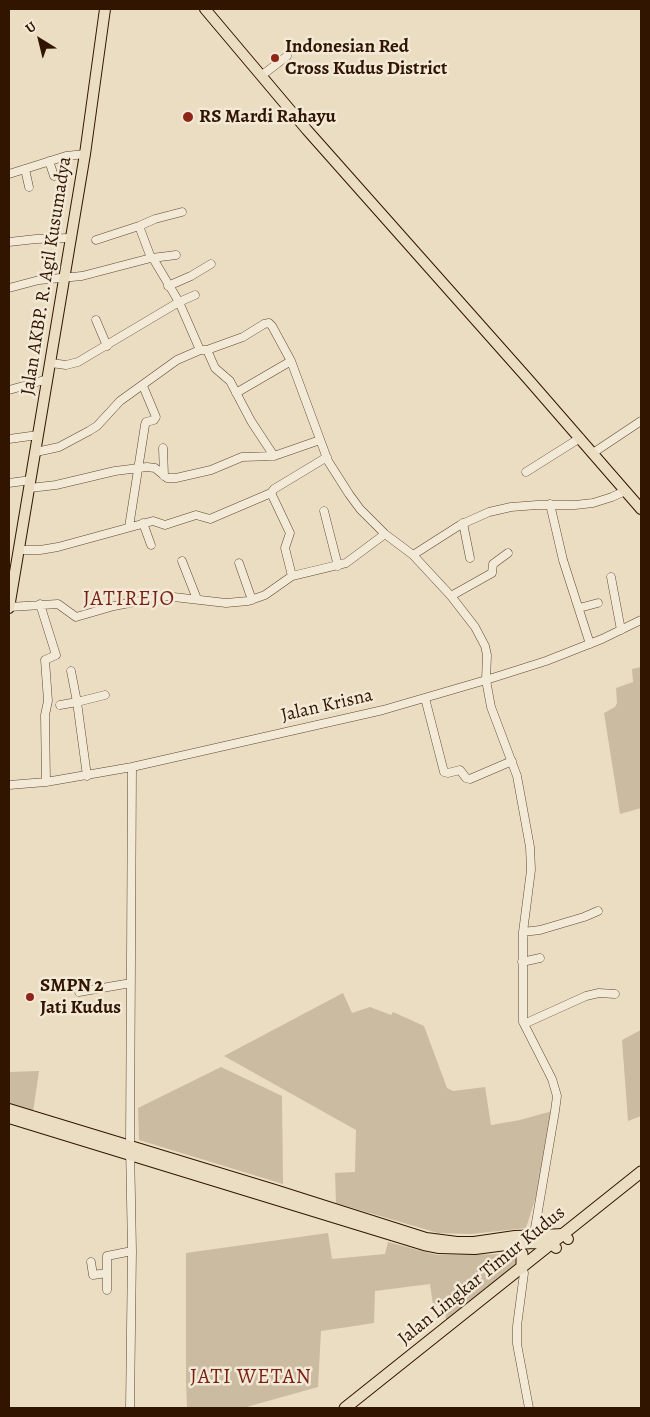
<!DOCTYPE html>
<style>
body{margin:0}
#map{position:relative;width:650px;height:1417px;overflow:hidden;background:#ebddc2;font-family:Alegreya,serif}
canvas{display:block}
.frame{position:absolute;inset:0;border:10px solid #311500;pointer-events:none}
.north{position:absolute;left:15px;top:15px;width:50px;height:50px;-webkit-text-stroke:4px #f2e9d7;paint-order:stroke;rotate:324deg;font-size:14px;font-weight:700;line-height:20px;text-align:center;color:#311500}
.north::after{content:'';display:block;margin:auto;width:18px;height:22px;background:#311500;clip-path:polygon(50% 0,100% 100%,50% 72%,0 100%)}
</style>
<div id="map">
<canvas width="650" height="1417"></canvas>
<div class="frame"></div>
<div class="north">U</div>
</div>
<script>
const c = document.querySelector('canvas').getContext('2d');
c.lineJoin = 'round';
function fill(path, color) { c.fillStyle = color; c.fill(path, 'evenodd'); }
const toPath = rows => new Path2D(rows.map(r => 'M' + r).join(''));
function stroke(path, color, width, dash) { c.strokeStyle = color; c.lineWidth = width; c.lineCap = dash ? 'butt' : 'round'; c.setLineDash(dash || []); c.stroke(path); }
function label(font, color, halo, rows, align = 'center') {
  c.font = font + ' Alegreya,serif'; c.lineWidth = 5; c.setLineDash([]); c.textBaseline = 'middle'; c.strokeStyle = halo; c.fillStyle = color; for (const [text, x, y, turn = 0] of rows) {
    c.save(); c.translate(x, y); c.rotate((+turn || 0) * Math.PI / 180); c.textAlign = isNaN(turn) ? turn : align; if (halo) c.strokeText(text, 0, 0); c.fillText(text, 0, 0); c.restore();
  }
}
const green = toPath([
 [641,667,641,808,620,814,604,713,615,707,617,703,616,688,633,682,632,669],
 [343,993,352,1013,370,1007,391,1015,393,1012,424,1026,447,1088,453,1091,485,1087,491,1125,520,1120,552,1111,539,1187,526,1228,471,1234,438,1233,336,1203,335,1173,355,1172,356,1130,224,1056],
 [641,1030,641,1116,628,1121,622,1040],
 [221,1067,282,1096,283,1184,139,1140,138,1108],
 [39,1071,33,1112,9,1105,9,1072],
 [328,1233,332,1259,385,1254,388,1242,437,1255,513,1254,519,1266,446,1320,444,1305,433,1305,430,1284,375,1291,374,1323,321,1331,318,1387,243,1408,187,1408,186,1382,186,1253]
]);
const minor = toPath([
 [261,76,287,56],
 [49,161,54,176],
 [25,169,29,187],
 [9,174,66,156,85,154],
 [139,226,151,258],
 [96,240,139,226,155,219,182,212],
 [9,242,36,239,70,238],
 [152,258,176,255],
 [168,286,191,276,211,264],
 [9,288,39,280,82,276,151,258,154,260,179,302,200,350],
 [96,320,107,346],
 [207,350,215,368,230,381,251,421,274,456],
 [51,363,66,365,78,362,179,302,195,295],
 [9,390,48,379],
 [236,393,291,361],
 [9,439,38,435],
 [163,448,164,476],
 [36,452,59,447,89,431,97,426,120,401,177,360,200,350,207,350,243,337,264,324,269,323,272,326,291,361,328,461,349,494,360,509,385,534,413,555,451,596,475,627,485,646,487,655,486,680,491,707,517,776,530,847,531,870,523,932,523,1022,552,1079,557,1096,555,1111,533,1240],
 [593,453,641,421],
 [526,472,580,438],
 [9,483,31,480],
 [30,488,56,485,115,471,147,467,155,468,167,478,176,478,211,470,242,457,274,456,320,440],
 [271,493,274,489,327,457],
 [550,504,563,560,590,644],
 [324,511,338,566],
 [143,523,151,545],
 [463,523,470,558],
 [129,527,145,425,146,422,154,420,156,417,143,386],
 [19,550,40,550,58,547,153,521,165,525,196,515,210,519,271,493,290,533,285,548,292,576],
 [413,555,460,525,489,512,511,507,537,505,575,505,593,503,612,497,625,491],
 [182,561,197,599],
 [239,563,252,600],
 [611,577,621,630],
 [451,596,492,573,493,564,508,553],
 [40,604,56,655,45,660,48,701,45,715,46,782],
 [9,607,58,604,76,617,114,606,165,596,226,603,248,601,265,595,292,576,346,563,385,534],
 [579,608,598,603],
 [71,671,77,702,87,776],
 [425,698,444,772,448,773,460,770,466,778,470,779,512,761],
 [60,705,77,702,105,695],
 [9,785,46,782,132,767,383,710,486,680,546,661,602,639,641,620],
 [523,932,540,930,584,917,598,911],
 [522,962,540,958],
 [79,992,131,983],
 [524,1024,586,996,599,993,615,994],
 [91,1262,93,1275,107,1273],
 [522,1268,524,1273,517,1326,517,1344,529,1408],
 [107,1290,107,1256,132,1251],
 [130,1408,132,1251,130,1146,132,767]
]);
const major = toPath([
 [205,9,307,130,528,379,641,509],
 [9,608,85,154,105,9],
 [9,1109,275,1190,426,1238,457,1242,474,1242,515,1236,564,1234,568,1239],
 [9,1118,424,1245,439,1248,475,1249,506,1245,533,1243,552,1244,556,1248]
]);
const highway = toPath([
 [506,1245,519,1250,522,1254,522,1268],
 [345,1408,641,1172]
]);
const markers = [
 [275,58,5,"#8f2418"],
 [188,117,6,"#8f2418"],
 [30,997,5,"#8f2418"]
];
const poiNames = [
 ["Indonesian Red",285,47],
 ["Cross Kudus District",285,69],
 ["RS Mardi Rahayu",199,117],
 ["SMPN 2",40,986],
 ["Jati Kudus",40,1008]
];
const streetNames = [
 ["Jalan AKBP. R. Agil Kusumadya",47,276,-81],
 ["Jalan Krisna",327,706,-13],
 ["Jalan Lingkar Timur Kudus",482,1276,-39]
];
const quarterNames = [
 ["JATIREJO",129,600],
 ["JATI WETAN",251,1378]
];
fill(green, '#cbbba1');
stroke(minor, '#604730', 9);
stroke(major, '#311500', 12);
stroke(highway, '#311500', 13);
stroke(minor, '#f2e9d7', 8);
stroke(major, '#ebddc2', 10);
stroke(highway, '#ebddc2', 11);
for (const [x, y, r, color] of markers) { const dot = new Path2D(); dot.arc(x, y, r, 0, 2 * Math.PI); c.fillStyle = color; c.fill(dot); stroke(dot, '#f2e9d7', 2); }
label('bold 19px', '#311500', '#f2e9d7', poiNames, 'left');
label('19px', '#311500', '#f2e9d7', streetNames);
c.letterSpacing = '1px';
label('21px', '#7a1f14', '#f2e9d7', quarterNames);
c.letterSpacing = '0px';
</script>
